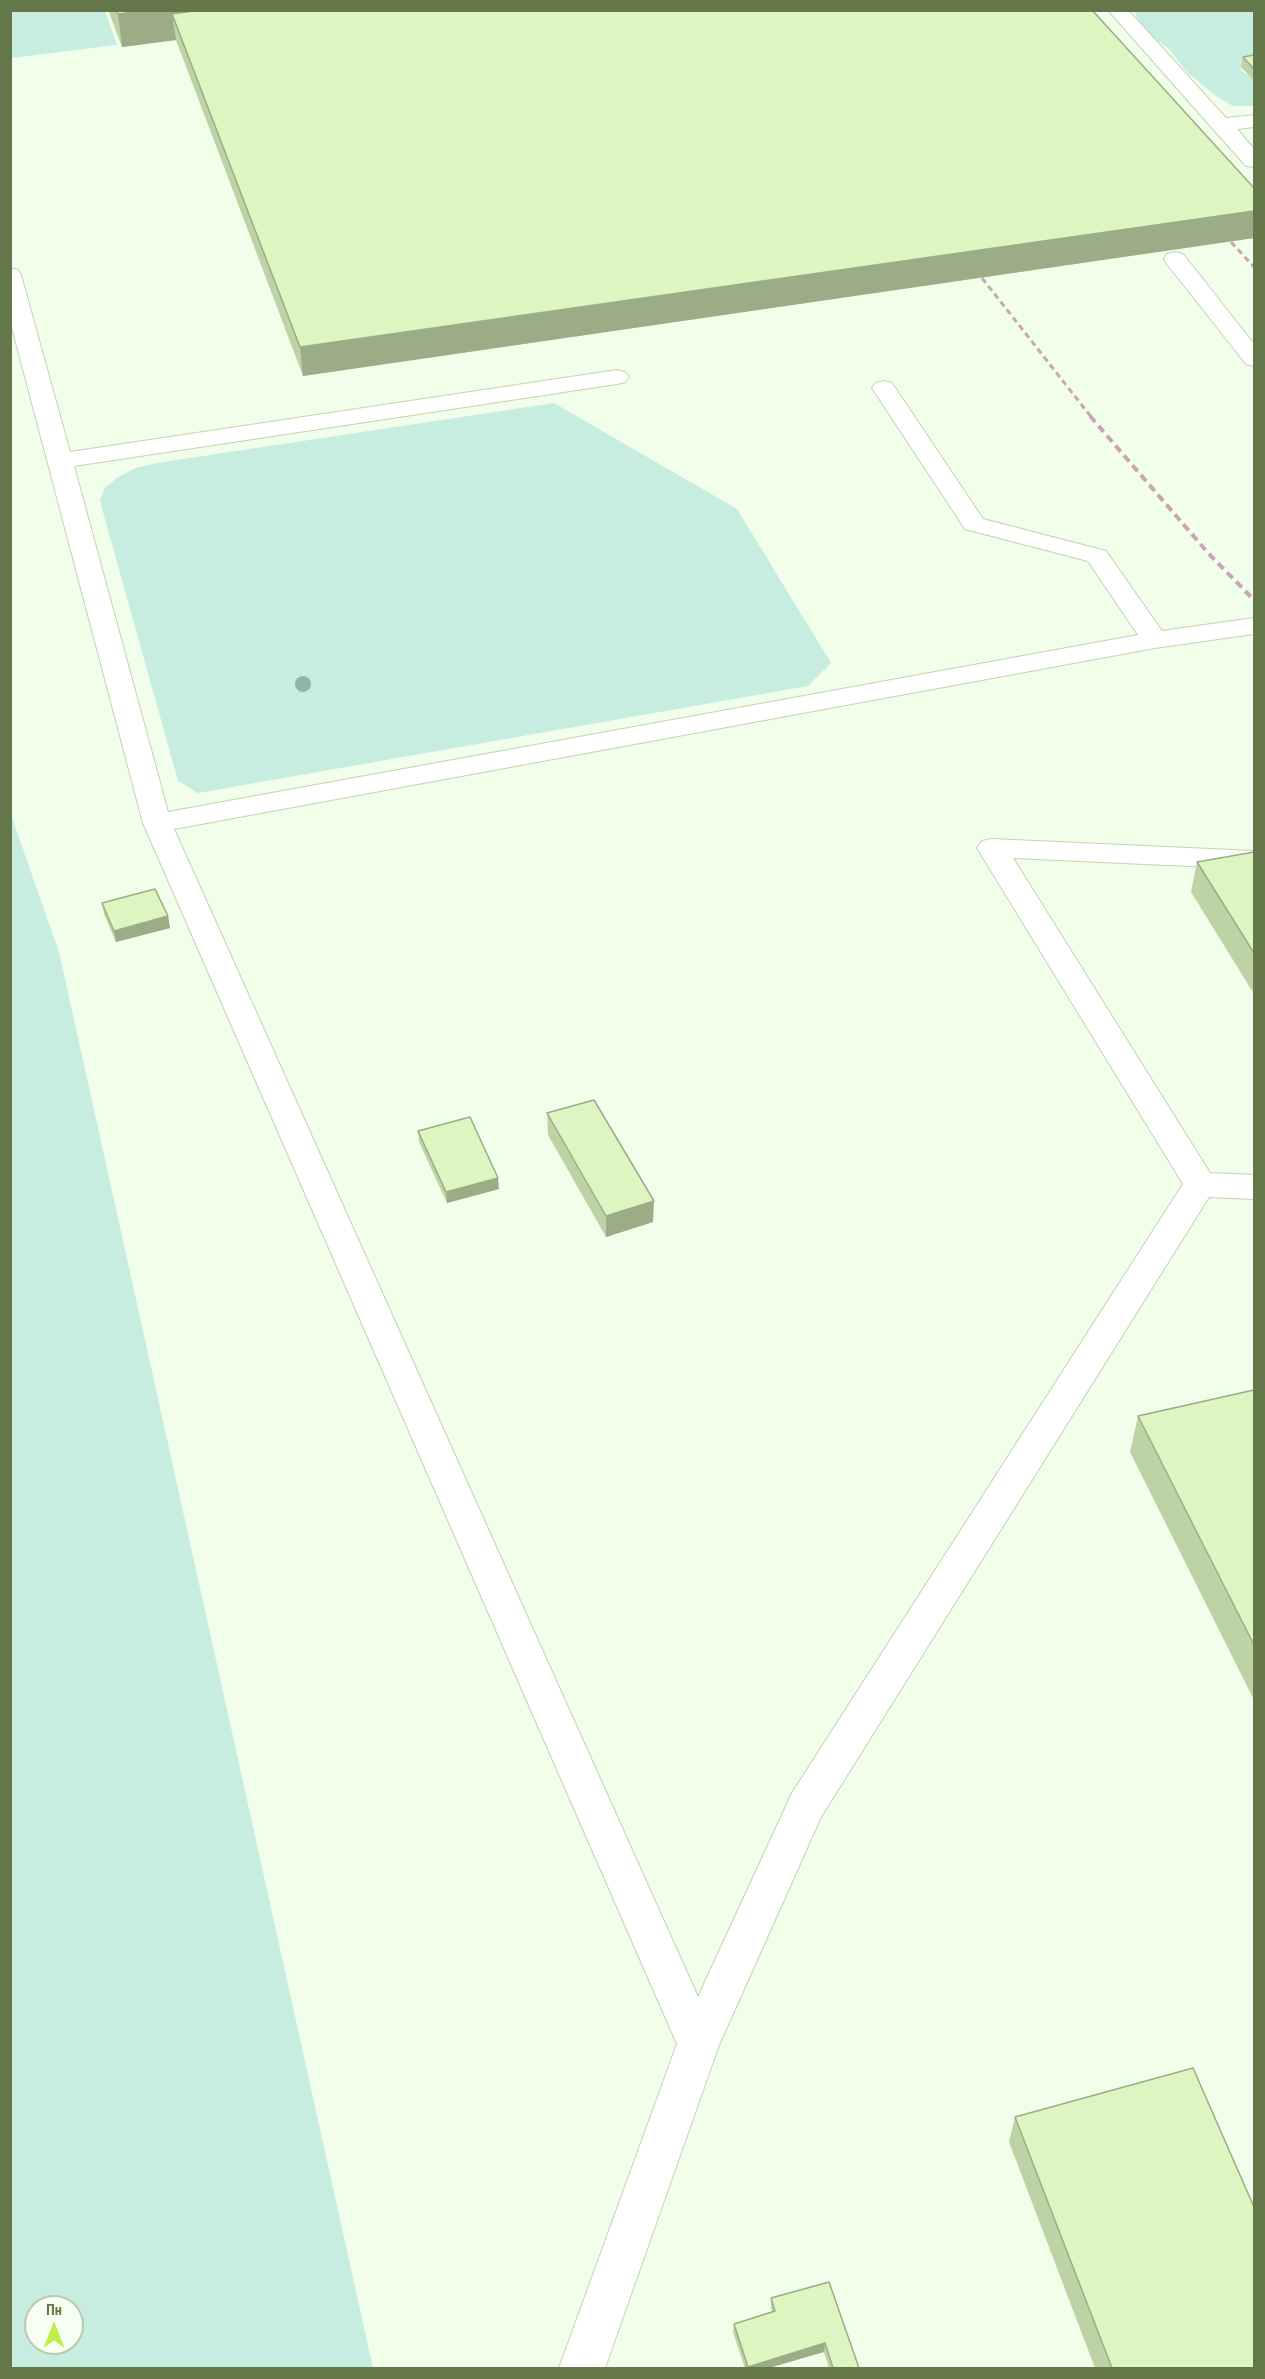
<!DOCTYPE html>
<meta charset="utf-8">
<style>
body{margin:0}
#map{position:relative;width:1265px;height:2379px;overflow:hidden;background:#f1feea;font-family:"PT Sans Narrow",sans-serif}
canvas{display:block}
.frame{position:absolute;inset:0;border:12px solid #637748;pointer-events:none}
.north{position:absolute;left:24px;top:2295px;width:60px;height:60px;box-sizing:border-box;background:#f6fff2;border:2px solid #bbc9ae;border-radius:50%;rotate:0deg;font-size:16px;font-weight:700;line-height:24px;text-align:center;color:#637748}
.north::after{content:'';display:block;margin:auto;width:21px;height:27px;background:#c0ee49;clip-path:polygon(50% 0,100% 100%,50% 72%,0 100%)}
</style>
<div id="map">
<canvas width="1265" height="2379"></canvas>
<div class="frame"></div>
<div class="north">Пн</div>
</div>
<script>
const c = document.querySelector('canvas').getContext('2d');
c.lineJoin = 'round';
function fill(path, color) { c.fillStyle = color; c.fill(path, 'evenodd'); }
const toPath = rows => new Path2D(rows.map(r => 'M' + r).join(''));
function stroke(path, color, width, dash) { c.strokeStyle = color; c.lineWidth = width; c.lineCap = dash ? 'butt' : 'round'; c.setLineDash(dash || []); c.stroke(path); }
const green = toPath([
 [10,11,105,11,117,45,11,58],
 [1134,11,1254,11,1254,64,1241,67,1241,70,1254,80,1254,106,1233,106,1216,96,1188,73,1169,49,1154,38,1138,19],
 [554,403,737,509,831,663,808,686,198,793,178,781,103,512,100,500,105,488,118,477,136,468,157,463],
 [10,812,59,952,373,2368,11,2368],
 [36,2307,72,2307,72,2343,36,2343]
]);
const path = toPath([
 [10,15,15,10]
]);
const minor = toPath([
 [1108,10,1128,10,1226,118,1254,115,1254,127,1237,129,1254,149,1254,167,1246,166,1213,129,1108,10],
 [1175,252,1183,254,1254,344,1254,366,1246,364,1167,264,1164,259,1167,254,1175,252],
 [10,268,18,270,21,275,70,452,617,370,625,372,629,377,625,382,617,384,74,466,168,812,1138,635,1088,561,965,529,872,388,876,383,884,381,892,383,983,519,1106,551,1162,631,1254,618,1254,634,1155,648,174,829,698,1997,792,1793,1183,1184,977,848,982,841,992,839,1254,851,1254,869,1013,858,1210,1173,1254,1175,1254,1199,1209,1197,821,1817,719,2045,605,2368,559,2368,677,2044,143,823,10,320,10,268]
]);
const railFar1 = toPath([
 [1231,242,1254,267],
 [982,278,1092,418]
]);
const rail = toPath([
 [1090,416,1209,554,1254,600]
]);
const trees = [
 [303,684]
];
const wall = toPath([
 [108,10,1092,10,1254,188,1254,238,303,376,176,40,122,47],
 [1254,55,1254,81,1241,67,1243,57],
 [1254,852,1254,994,1191,892,1197,862],
 [102,903,168,916,170,928,116,942,104,914],
 [547,1113,653,1222,606,1237,548,1135],
 [418,1131,499,1189,447,1203,419,1142],
 [1254,1390,1254,1700,1130,1452,1138,1416],
 [1015,2117,1254,2368,1095,2368,1009,2142],
 [771,2298,859,2368,829,2368,824,2352,745,2368,733,2332,734,2324,772,2312,771,2307]
]);
const shadedWall = toPath([
 [150,10,414,10,172,14,176,40,122,47,118,14],
 [1254,211,1254,238,303,376,300,347],
 [168,916,170,928,116,942,114,931],
 [498,1178,499,1189,447,1203,446,1192],
 [654,1201,653,1222,606,1237,606,1216],
 [825,2343,824,2352,769,2368,748,2368,748,2367]
]);
const building = toPath([
 [116,10,150,10,118,14,116,10],
 [200,10,1092,10,1254,188,1254,211,300,347,172,14,200,10],
 [1254,55,1254,69,1243,57,1254,55],
 [1254,852,1254,953,1197,862,1254,852],
 [155,889,168,916,114,931,102,903,155,889],
 [594,1100,654,1201,606,1216,547,1113,594,1100],
 [470,1117,498,1178,446,1192,418,1131,470,1117],
 [1254,1390,1254,1645,1138,1416,1254,1390],
 [1193,2068,1254,2207,1254,2368,1112,2368,1015,2117,1193,2068],
 [829,2282,859,2368,833,2368,825,2343,748,2367,749,2368,742,2368,748,2367,734,2324,775,2311,771,2298,829,2282]
]);
fill(green, '#c7ede0');
stroke(minor, '#c2d4b1', 2);
stroke(path, '#c2dba2', 2, [1, 3]);
fill(minor, '#fff');
stroke(railFar1, '#caa6b5', 3, [6, 4]);
stroke(rail, '#caa6b5', 4, [8, 5]);
c.fillStyle = '#8fb6a5';
for (const [x, y] of trees) { c.beginPath(); c.arc(x, y, 8, 0, 2 * Math.PI); c.fill(); }
fill(wall, '#bed3a5');
fill(shadedWall, '#9bac86');
fill(building, '#ddf5c0');
stroke(building, '#9bac86', 1.5);
</script>
